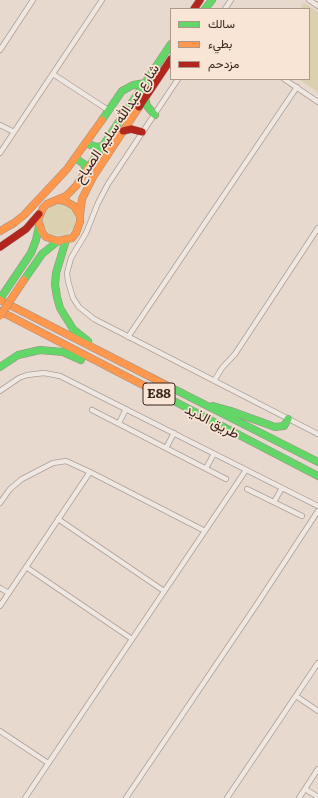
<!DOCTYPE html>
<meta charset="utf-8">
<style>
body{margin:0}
#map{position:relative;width:318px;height:798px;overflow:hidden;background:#e8d9ce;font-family:Literata,Vazirmatn,serif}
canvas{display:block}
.legend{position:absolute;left:170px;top:8px;width:140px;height:72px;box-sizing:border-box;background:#f8e5d5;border:1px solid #ad988c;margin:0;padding:5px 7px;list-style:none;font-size:12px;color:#3d251e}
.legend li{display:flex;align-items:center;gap:8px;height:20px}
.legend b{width:20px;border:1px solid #ad988c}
</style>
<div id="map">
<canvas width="318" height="798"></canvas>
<ul class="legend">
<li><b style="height:5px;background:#63d668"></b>سالك</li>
<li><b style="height:5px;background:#ff974d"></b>بطيء</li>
<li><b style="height:5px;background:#b3261e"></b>مزدحم</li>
</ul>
</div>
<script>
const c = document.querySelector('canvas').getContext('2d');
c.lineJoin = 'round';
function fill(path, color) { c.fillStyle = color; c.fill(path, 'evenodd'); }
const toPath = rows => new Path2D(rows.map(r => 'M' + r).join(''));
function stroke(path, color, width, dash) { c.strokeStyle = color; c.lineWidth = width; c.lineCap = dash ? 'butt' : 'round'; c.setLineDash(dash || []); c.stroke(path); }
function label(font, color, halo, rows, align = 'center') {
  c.font = font + ' Literata,Vazirmatn,serif'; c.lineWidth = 3.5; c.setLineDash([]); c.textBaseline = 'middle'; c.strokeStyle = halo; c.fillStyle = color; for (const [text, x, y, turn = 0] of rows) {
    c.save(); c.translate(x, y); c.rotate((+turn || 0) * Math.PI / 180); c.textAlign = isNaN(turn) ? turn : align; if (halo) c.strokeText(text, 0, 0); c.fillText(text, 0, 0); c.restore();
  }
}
const green = toPath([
 [304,3,318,12,318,92,298,79,309,79,309,9,300,9],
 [54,202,71,206,76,215,75,227,67,235,61,236,50,234,42,225,42,214]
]);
const street = toPath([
 [309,0,318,6],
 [225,9,231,0],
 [0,50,33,0],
 [53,74,108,110],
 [178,79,108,184,98,203,86,233,71,258,67,273,68,281,73,298,79,307,94,319,318,434],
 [284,79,318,102],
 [0,125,14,132],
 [0,153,102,0],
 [128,337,297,87],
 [214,381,222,368,235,354,318,228],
 [0,391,19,378,27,375,44,373,60,376,318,506],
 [92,410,226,479],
 [119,423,126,409],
 [166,448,174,433],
 [206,468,214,454],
 [247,489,302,516],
 [274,502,282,488],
 [0,503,10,489,22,479,53,463,66,461,90,472,205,531],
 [58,519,164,591],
 [26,567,132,639],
 [0,588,9,593],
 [0,606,90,472],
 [296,696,318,711],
 [0,731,48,763],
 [305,789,318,797],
 [25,798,246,470],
 [126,798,257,604,318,511],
 [227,798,318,663],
 [299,798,318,769]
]);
const fast = toPath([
 [205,9,212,0],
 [145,98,147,106,155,115],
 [102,120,122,91,133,85,145,83],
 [86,143,96,147,103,146],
 [75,158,84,164,86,171],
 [90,165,171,44],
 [66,240,56,273,55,285,57,297,60,308,73,329,88,341],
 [24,280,42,254,58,241],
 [0,299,31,253,36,240,39,226],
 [0,367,18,355,40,350,63,352,81,360],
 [172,388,318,462],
 [168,398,318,476],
 [213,406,231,411,275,427,284,426,288,419]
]);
const slow = toPath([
 [59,200,65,201,74,206,80,216,80,222,76,233,72,238,58,241,46,237,42,232,38,220,43,208,47,204,66,196,76,186,90,165],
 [80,215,82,199,93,177,139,107],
 [0,231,14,223,24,215,67,169,102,120],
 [0,300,172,388],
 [0,311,168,398]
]);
const jam = toPath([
 [194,9,200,0],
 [139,107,171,59],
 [123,131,131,129,142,132],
 [0,247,26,229,39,214]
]);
const slowBridge = toPath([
 [0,316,24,280]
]);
const shields = [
 [159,394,32]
];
const shieldNames = [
 ["E88",159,394]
];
const streetNames = [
 ["شارع عبدالله سليم الصباح",117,124,-56],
 ["طريق الذيد",212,422,27]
];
fill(green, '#dbd0b0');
stroke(street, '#ad9f97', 6);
stroke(fast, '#9d8e87', 8);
stroke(slow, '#9d8e87', 8);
stroke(jam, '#9d8e87', 8);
stroke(street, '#efe7e1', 4.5);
stroke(fast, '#63d668', 7);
stroke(slow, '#ff974d', 7);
stroke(jam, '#b3261e', 7);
stroke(slowBridge, '#9d8e87', 8, []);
stroke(slowBridge, '#ff974d', 7);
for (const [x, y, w] of shields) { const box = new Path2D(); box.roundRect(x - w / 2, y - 11, w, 22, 3); c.fillStyle = '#f8e5d5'; c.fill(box); stroke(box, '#3d251e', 1); }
label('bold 13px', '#3d251e', null, shieldNames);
label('14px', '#3d251e', '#f8e5d5', streetNames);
</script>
